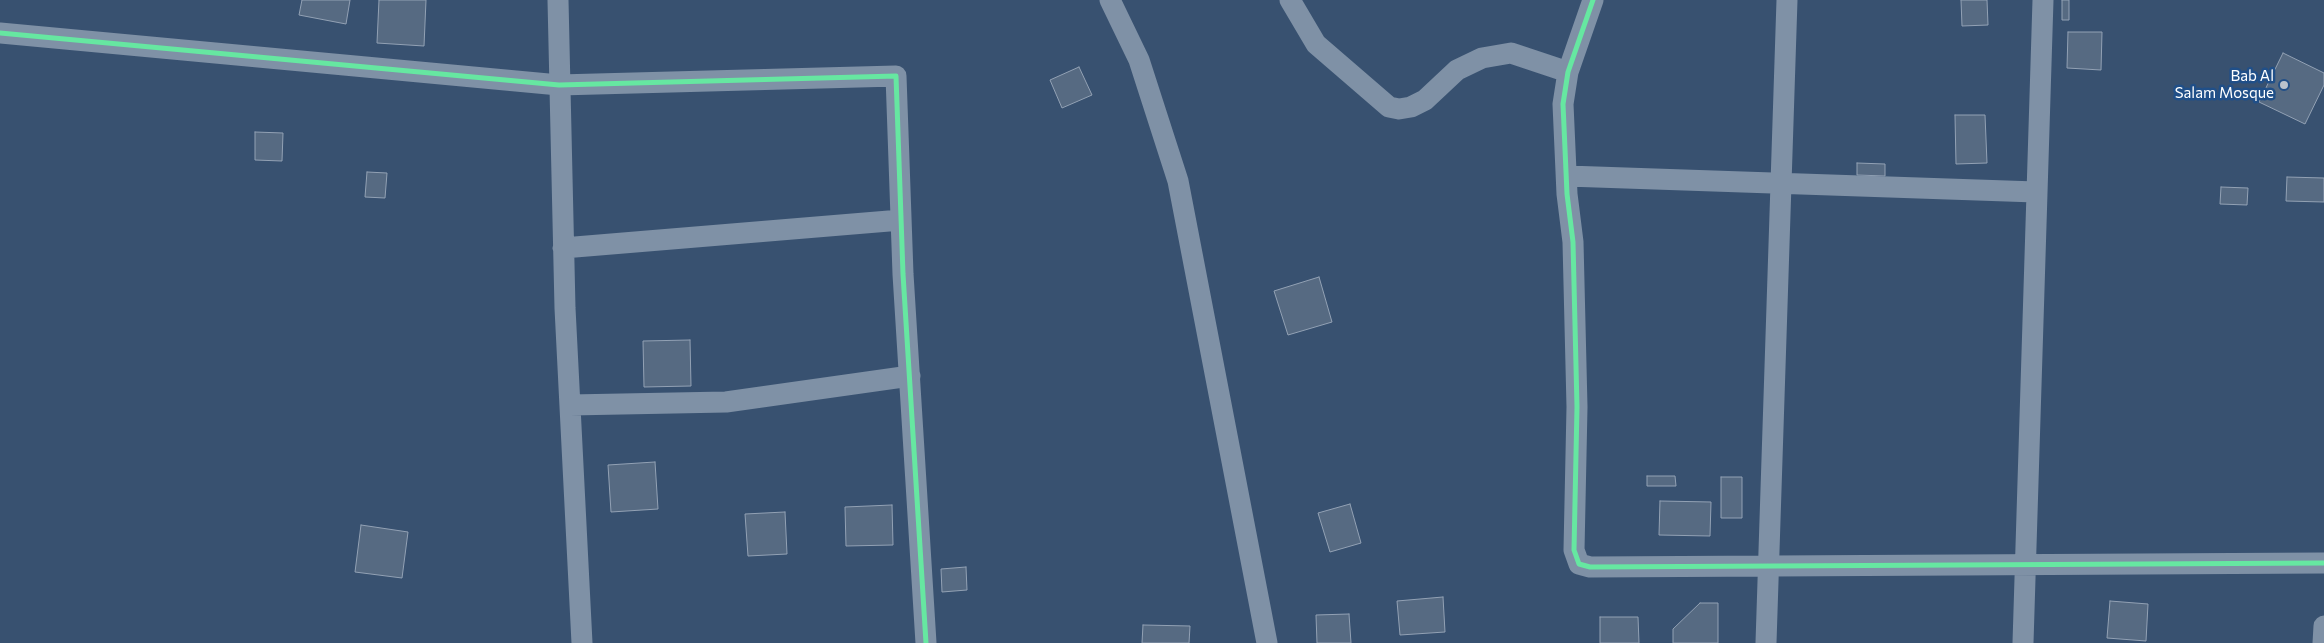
<!DOCTYPE html>
<style>
body{margin:0}
canvas{display:block;background:#385170}
</style>
<canvas width="2324" height="643"></canvas>
<script>
const c = document.querySelector('canvas').getContext('2d');
c.lineJoin = 'round';
function fill(path, color) { c.fillStyle = color; c.fill(path, 'evenodd'); }
const toPath = rows => new Path2D(rows.map(r => 'M' + r).join(''));
function stroke(path, color, width, dash) { c.strokeStyle = color; c.lineWidth = width; c.lineCap = dash ? 'butt' : 'round'; c.setLineDash(dash || []); c.stroke(path); }
function label(font, color, halo, rows, align = 'center') {
  c.font = font + ' Commissioner,sans-serif'; c.lineWidth = 5; c.setLineDash([]); c.textBaseline = 'middle'; c.strokeStyle = halo; c.fillStyle = color; for (const [text, x, y, turn = 0] of rows) {
    c.save(); c.translate(x, y); c.rotate((+turn || 0) * Math.PI / 180); c.textAlign = isNaN(turn) ? turn : align; if (halo) c.strokeText(text, 0, 0); c.fillText(text, 0, 0); c.restore();
  }
}
const building = toPath([
 [302,0,350,0,346,24,299,15,302,0],
 [379,0,426,0,424,46,377,43,379,0],
 [1961,0,1987,0,1988,25,1962,26,1961,0],
 [2062,0,2069,0,2069,20,2062,20,2062,0],
 [2068,32,2102,32,2101,70,2067,68,2068,32],
 [2283,53,2324,73,2324,85,2305,124,2259,102,2283,53],
 [1079,67,1092,95,1062,108,1050,80,1079,67],
 [1955,115,1985,115,1987,163,1956,164,1955,115],
 [255,132,283,133,282,161,255,160,255,132],
 [1857,163,1885,164,1885,176,1857,175,1857,163],
 [367,172,387,173,385,198,365,197,367,172],
 [2287,177,2324,178,2324,202,2286,201,2287,177],
 [2221,187,2248,188,2247,205,2220,204,2221,187],
 [1319,277,1332,322,1288,335,1274,291,1319,277],
 [690,340,691,386,644,387,643,341,690,340],
 [655,462,658,509,611,512,608,465,655,462],
 [1647,476,1675,476,1676,486,1647,486,1647,476],
 [1721,477,1742,477,1742,518,1721,518,1721,477],
 [1660,501,1711,502,1710,536,1659,535,1660,501],
 [1350,504,1361,543,1330,552,1318,513,1350,504],
 [892,505,893,545,846,546,845,507,892,505],
 [785,512,787,554,748,556,745,514,785,512],
 [361,525,408,532,402,578,355,572,361,525],
 [966,567,967,590,942,592,941,569,966,567],
 [1443,597,1445,632,1400,635,1397,601,1443,597],
 [2110,601,2148,604,2146,641,2107,638,2110,601],
 [1700,603,1718,603,1718,643,1673,643,1673,629,1700,603],
 [1349,614,1351,643,1317,643,1316,615,1349,614],
 [1600,617,1638,617,1639,643,1600,643,1600,617],
 [1143,625,1190,626,1189,643,1142,643,1143,625]
]);
const minor = toPath([
 [558,0,565,308,582,643],
 [1110,0,1139,60,1178,181,1267,643],
 [1290,0,1316,44,1389,107,1399,109,1411,107,1425,100,1457,70,1482,58,1511,53,1568,72],
 [1593,0,1568,72,1563,104,1567,194,1573,242,1577,407,1574,550,1579,564,1590,567,2324,563],
 [0,33,559,85,896,76,903,274,926,643],
 [1567,176,2036,192],
 [563,248,901,220],
 [570,405,726,402,910,376],
 [1766,643,1787,0],
 [2023,643,2043,0],
 [2323,643,2324,626]
]);
const cycleway = toPath([
 [1593,0,1568,72,1563,104,1567,194,1573,242,1577,407,1574,550,1579,564,1590,567,2324,563],
 [0,33,559,85,896,76,903,274,926,643]
]);
const markers = [
 [2284,85,5,"#b9c2cd"]
];
const poiNames = [
 ["Bab Al",2274,76],
 ["Salam Mosque",2274,93]
];
fill(building, '#566a82');
stroke(building, '#92a1b4', 1);
stroke(minor, '#7f91a6', 21);
stroke(cycleway, '#66e7a1', 5);
for (const [x, y, r, color] of markers) { const dot = new Path2D(); dot.arc(x, y, r, 0, 2 * Math.PI); c.fillStyle = color; c.fill(dot); stroke(dot, '#204f88', 2); }
label('15px', '#fff', '#204f88', poiNames, 'right');
</script>
